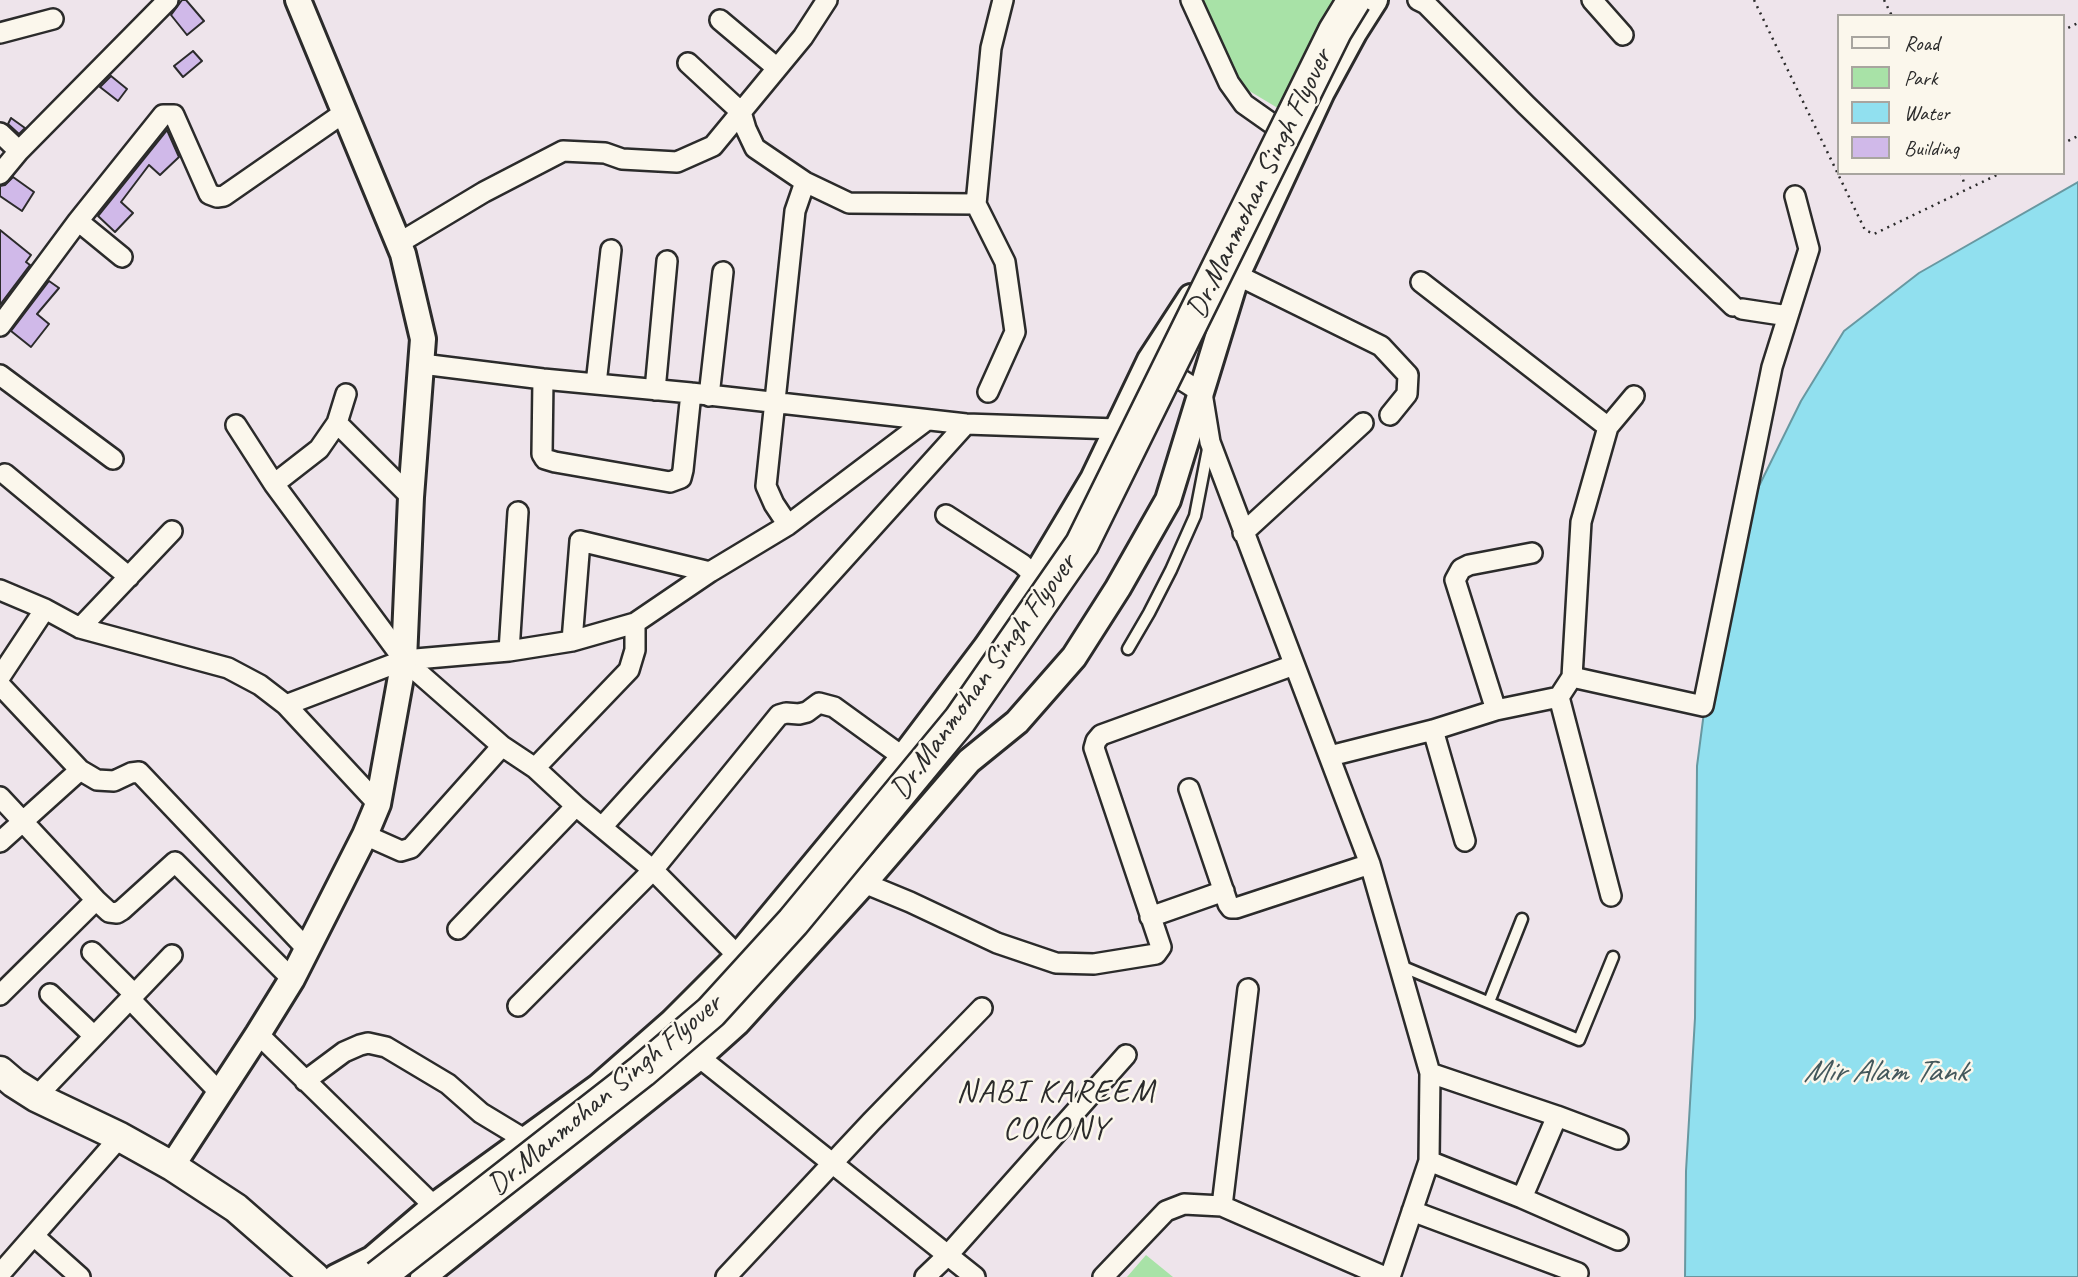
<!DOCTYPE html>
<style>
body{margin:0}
#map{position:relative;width:2078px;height:1277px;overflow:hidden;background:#eee4eb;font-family:Caveat,sans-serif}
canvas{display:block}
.legend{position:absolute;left:1837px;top:14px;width:228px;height:161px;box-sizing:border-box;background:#fbf7ec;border:2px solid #a8a59f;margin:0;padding:9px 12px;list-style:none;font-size:21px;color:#2b2b2b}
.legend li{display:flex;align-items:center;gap:14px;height:35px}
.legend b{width:35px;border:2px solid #a8a59f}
</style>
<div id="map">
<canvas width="2078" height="1277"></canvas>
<ul class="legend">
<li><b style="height:9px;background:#fbf7ec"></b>Road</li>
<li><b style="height:19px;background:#a8e2a7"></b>Park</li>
<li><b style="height:19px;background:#91e0ef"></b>Water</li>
<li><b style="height:19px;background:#d0b9e9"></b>Building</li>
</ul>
</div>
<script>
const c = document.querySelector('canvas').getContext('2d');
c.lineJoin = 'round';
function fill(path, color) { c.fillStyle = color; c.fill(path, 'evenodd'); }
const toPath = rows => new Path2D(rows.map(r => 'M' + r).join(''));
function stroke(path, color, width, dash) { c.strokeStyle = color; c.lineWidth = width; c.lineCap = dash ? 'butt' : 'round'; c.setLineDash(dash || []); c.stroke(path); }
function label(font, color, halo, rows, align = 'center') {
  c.font = font + ' Caveat,sans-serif'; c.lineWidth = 5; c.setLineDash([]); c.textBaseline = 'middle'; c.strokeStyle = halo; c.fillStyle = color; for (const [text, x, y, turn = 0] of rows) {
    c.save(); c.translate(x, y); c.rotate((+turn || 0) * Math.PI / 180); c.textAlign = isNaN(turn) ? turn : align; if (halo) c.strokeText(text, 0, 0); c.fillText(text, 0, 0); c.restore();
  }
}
const green = toPath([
 [1201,0,1337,0,1281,110,1236,83],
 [1146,1255,1173,1277,1127,1277]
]);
const water = toPath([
 [2078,182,2078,1277,1685,1277,1686,1171,1695,1018,1697,766,1713,643,1759,486,1801,401,1844,331,1919,273,2078,182]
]);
const building = toPath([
 [182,0,186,0,204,21,187,35,171,15,182,0],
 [193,51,202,61,183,77,174,66,193,51],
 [111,76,127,89,118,101,100,87,111,76],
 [11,118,25,128,19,134,8,124,11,118],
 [167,130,179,157,160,175,149,165,121,202,133,213,115,232,98,216,167,130],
 [13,177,34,192,22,211,0,196,0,186,5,185,13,177],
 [0,230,31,255,26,262,30,265,0,305,0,230],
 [49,281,59,288,37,314,49,324,31,347,11,331,49,281]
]);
const path = toPath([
 [1754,0,1865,230,1874,234,2001,173],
 [1884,0,1892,16],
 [2062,31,2078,23],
 [2062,144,2078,136],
 [1961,173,1965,186]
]);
const service = toPath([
 [1128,649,1149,613,1171,570,1195,516,1208,449],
 [1401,966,1579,1040,1613,957],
 [1489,1002,1522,919]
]);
const minor = toPath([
 [1191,0,1229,83,1244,104,1278,128],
 [1418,0,1426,4,1526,105,1733,306],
 [1592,0,1623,35],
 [720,20,777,68],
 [0,33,53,19],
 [688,63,741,112,746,129,755,148,805,182,849,203,976,204],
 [0,133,19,151],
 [0,174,19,151,168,0],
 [78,221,122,257],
 [399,243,484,192,563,151,605,153,622,159,677,162,713,146,803,37,827,0],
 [1237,275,1381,346,1408,375,1407,394,1390,415],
 [1421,282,1608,427],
 [1742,309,1788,316],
 [0,326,78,221,163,115,174,115,209,194,217,197,224,196,345,112],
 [422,364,543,379,691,393,966,424,1117,429],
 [1160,366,1202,393,1210,442,1370,864,1430,1073,1429,1161,1390,1277],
 [0,375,113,459],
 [543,379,542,454,545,459,555,462,670,482,681,478,683,470,691,393],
 [596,384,611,250],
 [655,390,667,261],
 [988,392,1015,332,1005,262,976,204,991,48,1003,0],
 [709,396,723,272],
 [337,423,411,497],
 [236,425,274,484,404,660,502,746,535,768,576,806,653,870,738,956],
 [5,474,129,577],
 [274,484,319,449,337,423,346,394],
 [946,515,1022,564,1035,576],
 [788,525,774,504,766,486,795,211,805,182],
 [1243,533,1363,423],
 [0,590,45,609,80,628,228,668,260,685,286,705,378,804],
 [80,628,172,531],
 [572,641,580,541,710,572],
 [509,651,518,512],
 [0,677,45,609],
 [1572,677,1703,706,1772,367,1809,249,1795,196],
 [0,685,80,770,0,842],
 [286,705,404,660,509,651,572,641,635,623,710,572,788,525,927,420],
 [1496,710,1455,580,1461,569,1469,565,1532,553],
 [1433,730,1465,841],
 [1330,756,1433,730,1496,710,1559,697],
 [535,768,629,670,635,650,635,623],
 [80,770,97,780,114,781,131,773,139,772,307,949],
 [1189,789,1228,904,1231,908,1236,908,1370,864],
 [0,797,96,900,109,912,117,913,122,910,175,862,292,979],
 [602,827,966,424],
 [365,835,401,851,411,848,502,746],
 [864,883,910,902,997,943,1056,963,1094,964,1156,954,1161,947,1094,748,1096,741,1101,735,1294,665],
 [1611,896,1559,697,1572,677,1581,522,1608,427,1634,396],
 [1150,917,1224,891],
 [458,929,576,806],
 [92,952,134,994],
 [50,994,94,1036],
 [0,995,96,900],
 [130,999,172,955],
 [518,1006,653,870,779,715,786,713,799,714,807,712,819,703,834,707,903,757],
 [258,1034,434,1206],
 [691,1046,699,1057,975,1277],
 [1430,1073,1557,1116,1522,1198],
 [305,1081,344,1052,360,1045,368,1043,386,1047,448,1084,481,1113,524,1139],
 [36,1097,130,999,220,1093],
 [1557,1116,1618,1139],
 [1429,1161,1522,1198,1618,1240],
 [1222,1206,1248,989],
 [1412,1211,1578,1273],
 [34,1236,80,1277],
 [0,1274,120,1137],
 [726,1277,871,1122,982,1008],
 [925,1277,947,1256,1126,1055],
 [1103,1277,1166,1211,1184,1204,1222,1206,1385,1277]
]);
const tertiary = toPath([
 [172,1166,258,1034,292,979,365,835,378,804,404,660,411,497,423,339,403,254,298,0],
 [336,1277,372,1259,434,1206,598,1087,672,1022,738,956,903,757,986,647,1035,576,1093,479,1150,360,1191,297],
 [423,1277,699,1057,738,1022,864,883,969,761,1017,722,1074,657,1118,588,1168,500,1237,275,1322,92,1354,33,1375,0]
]);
const secondary = toPath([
 [0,1071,14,1083,36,1097,120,1137,172,1166,236,1208,315,1277]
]);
const trunkBridge = toPath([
 [378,1277,642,1071,711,1012,793,922,960,720,1082,544,1335,31,1354,0]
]);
const streetNames = [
 ["Dr.Manmohan Singh Flyover",1260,184,-64],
 ["Dr.Manmohan Singh Flyover",984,677,-54],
 ["Dr.Manmohan Singh Flyover",605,1095,-40]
];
const waterNames = [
 ["Mir Alam Tank",1885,1073]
];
const neighbourhoodNames = [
 ["NABI KAREEM",1056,1093],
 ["COLONY",1056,1130]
];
fill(green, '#a8e2a7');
fill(water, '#91e0ef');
stroke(water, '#6898a1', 2);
fill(building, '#d0b9e9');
stroke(building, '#2b2b2b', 2);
stroke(service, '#2b2b2b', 15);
stroke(minor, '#2b2b2b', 24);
stroke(tertiary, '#2b2b2b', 30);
stroke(secondary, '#2b2b2b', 33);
stroke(path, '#2b2b2b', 2.5, [2, 5]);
stroke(service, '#fbf7ec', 10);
stroke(minor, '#fbf7ec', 19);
stroke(tertiary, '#fbf7ec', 24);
stroke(secondary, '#fbf7ec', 28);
stroke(trunkBridge, '#2b2b2b', 37, []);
stroke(trunkBridge, '#fbf7ec', 32);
label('30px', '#2b2b2b', '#fbf7ec', streetNames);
label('italic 32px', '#44585c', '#fbf7ec', waterNames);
c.letterSpacing = '2px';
label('32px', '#2b2b2b', '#fbf7ec', neighbourhoodNames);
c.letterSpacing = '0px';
</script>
